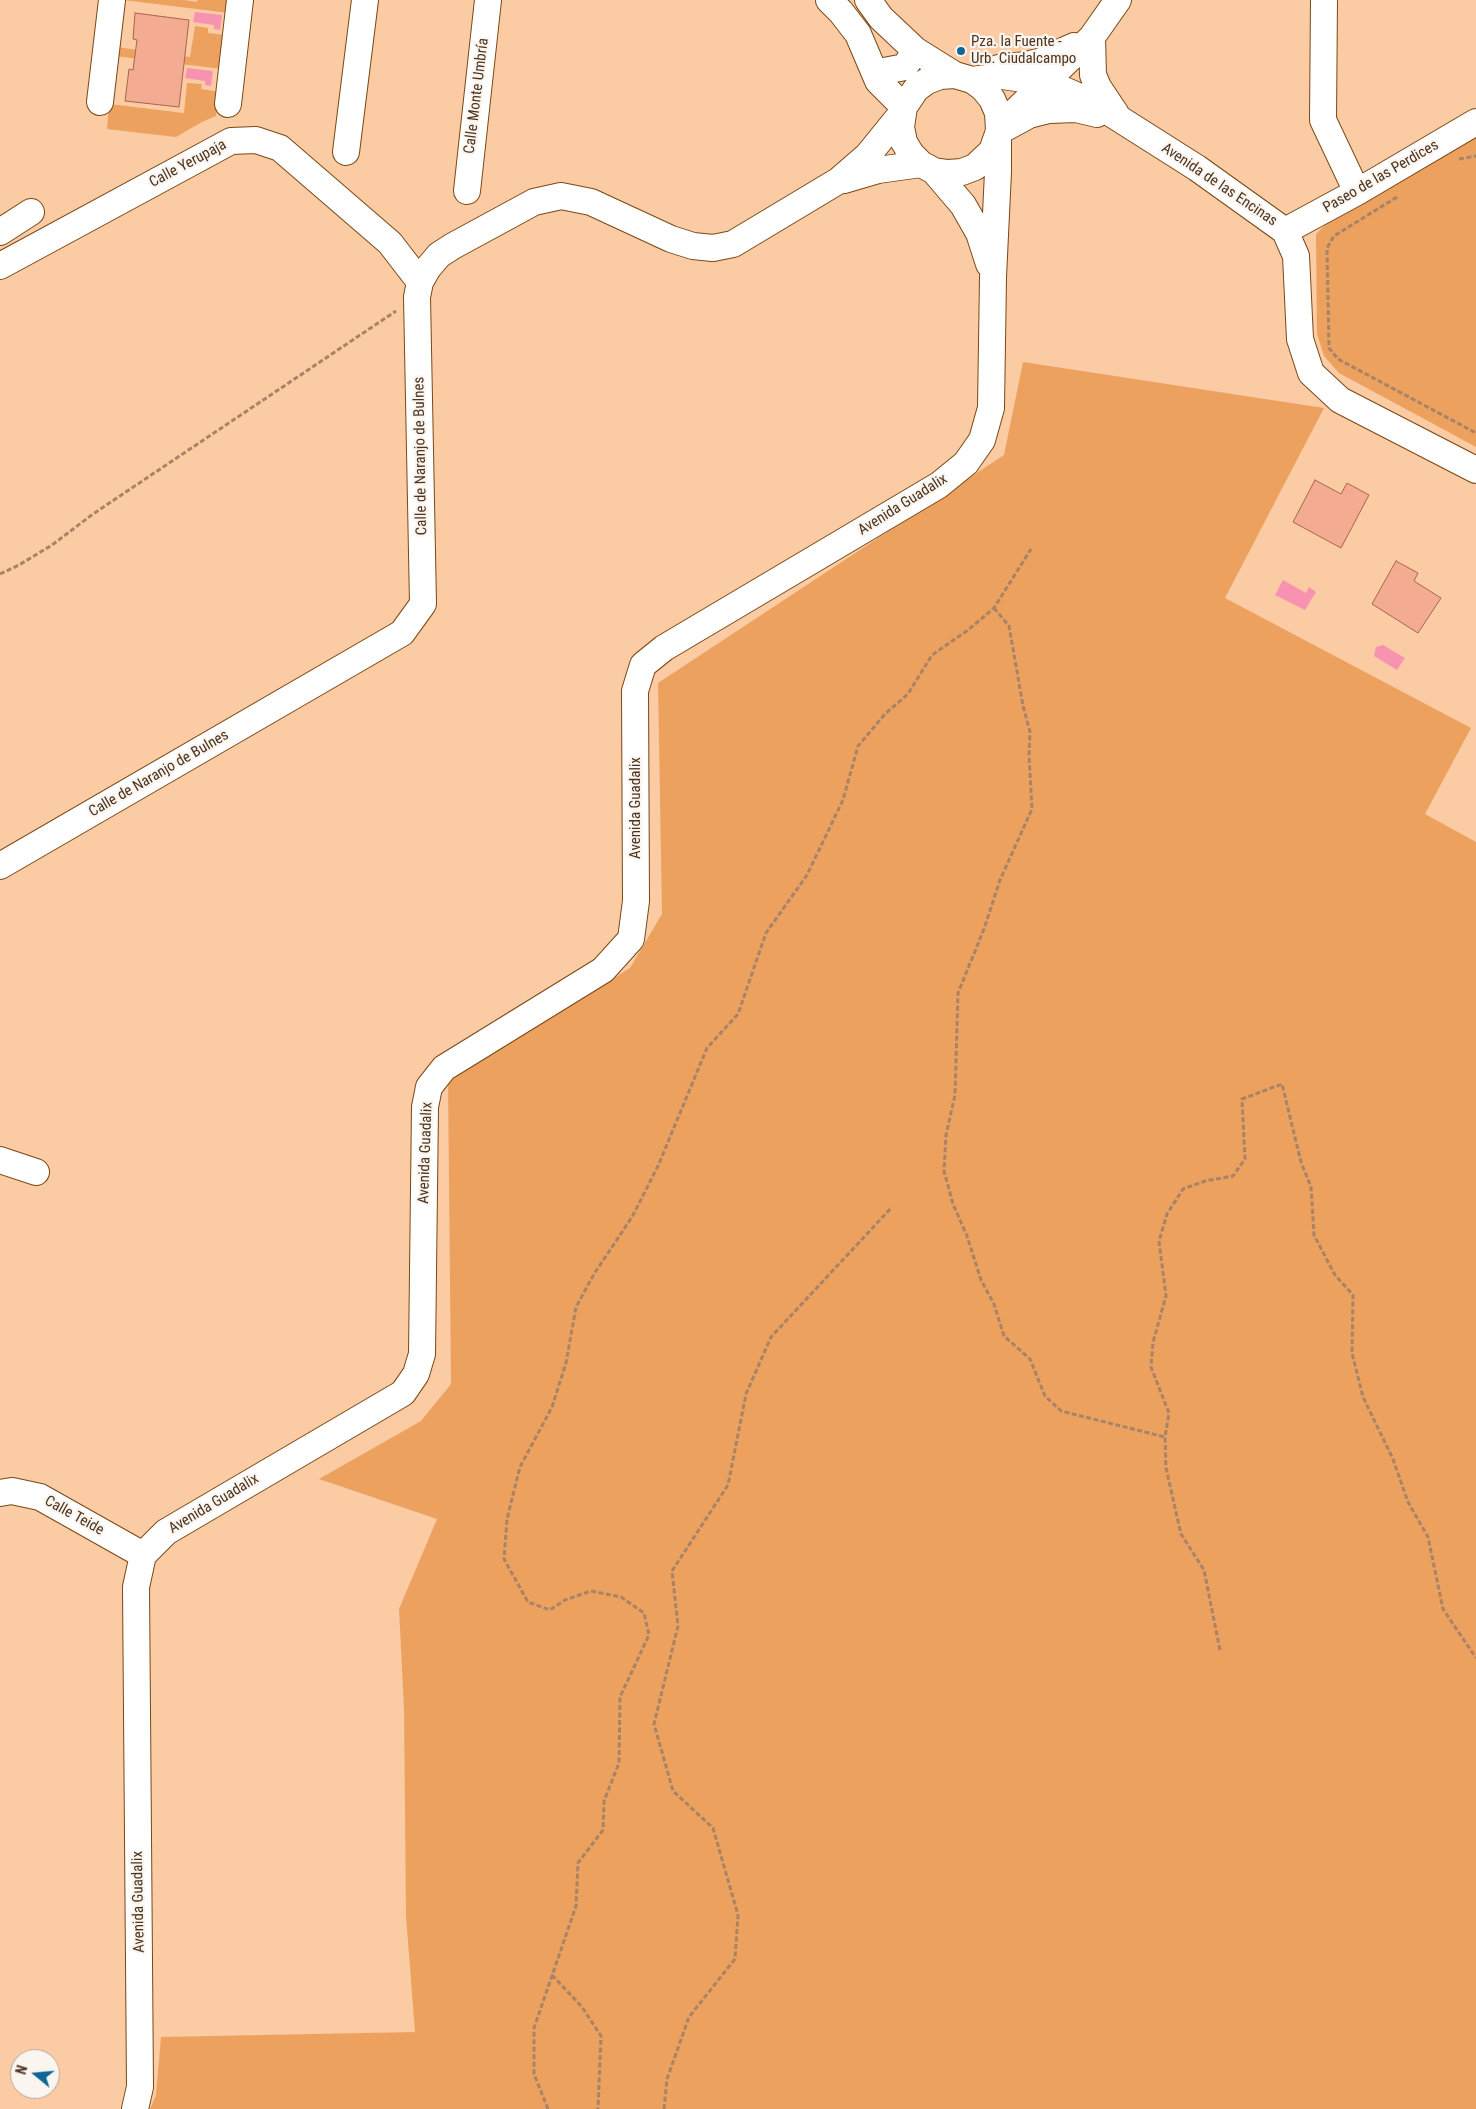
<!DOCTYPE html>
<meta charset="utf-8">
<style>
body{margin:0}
#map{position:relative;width:1476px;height:2109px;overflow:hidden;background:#fbcba4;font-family:"Roboto Condensed",sans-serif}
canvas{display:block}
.north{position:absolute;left:10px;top:2049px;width:50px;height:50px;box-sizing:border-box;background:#fbf5f0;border:1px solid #b4a79c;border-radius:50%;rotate:287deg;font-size:14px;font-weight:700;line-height:20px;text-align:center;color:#4a331f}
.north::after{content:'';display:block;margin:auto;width:18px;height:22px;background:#0d6696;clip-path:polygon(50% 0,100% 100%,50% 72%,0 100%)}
</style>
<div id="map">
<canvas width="1476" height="2109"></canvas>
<div class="north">N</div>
</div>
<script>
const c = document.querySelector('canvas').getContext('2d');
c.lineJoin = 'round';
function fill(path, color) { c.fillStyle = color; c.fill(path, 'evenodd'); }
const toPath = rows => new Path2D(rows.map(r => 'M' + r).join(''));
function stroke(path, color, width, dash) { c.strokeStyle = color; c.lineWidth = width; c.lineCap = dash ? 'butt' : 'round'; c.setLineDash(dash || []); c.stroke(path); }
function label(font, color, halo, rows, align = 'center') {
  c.font = font + ' "Roboto Condensed",sans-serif'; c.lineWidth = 4.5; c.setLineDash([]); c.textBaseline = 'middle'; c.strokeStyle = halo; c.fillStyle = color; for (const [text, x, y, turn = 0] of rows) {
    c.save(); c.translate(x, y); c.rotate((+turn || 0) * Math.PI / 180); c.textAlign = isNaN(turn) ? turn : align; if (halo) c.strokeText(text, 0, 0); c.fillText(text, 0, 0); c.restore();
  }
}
const green = toPath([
 [123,0,184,0,197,2,197,0,230,0,229,13],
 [195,26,208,28,208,33,226,35,222,69,115,56,116,47,190,57],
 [187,83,202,84,201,89,219,92,216,116,202,122,176,137,107,129,109,104,184,113],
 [1476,136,1476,447,1339,373,1324,356,1317,334,1316,234,1330,220],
 [1023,362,1324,408,1225,598,1471,728,1425,814,1476,842,1476,2109,150,2109,156,2095,161,2037,415,2032,406,1916,404,1708,399,1609,437,1519,319,1479,421,1421,451,1384,448,1081,630,968,662,914,658,683,1004,455]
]);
const water = toPath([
 [195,12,222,15,220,30,214,29,214,25,193,22],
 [187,68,213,71,211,86,205,85,205,81,185,78],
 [1283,580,1306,593,1309,587,1316,592,1305,610,1275,595],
 [1383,645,1405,658,1397,670,1374,656,1376,647]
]);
const building = toPath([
 [135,13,189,20,179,107,125,101,129,69,133,70,137,40,133,39,135,13],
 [1315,480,1341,494,1347,483,1369,495,1341,548,1293,522,1315,480],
 [1396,561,1418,573,1414,581,1441,598,1418,633,1372,604,1396,561]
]);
const path = toPath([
 [1459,159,1476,156],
 [1397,197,1334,236,1327,248,1329,348,1338,359,1476,433],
 [0,574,19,565,52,545,93,514,396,311],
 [994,608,1009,626,1023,706,1030,732,1029,755,1032,809,1000,880,984,929,958,993,955,1095,946,1135,944,1171,953,1204,967,1236,981,1280,994,1304,1004,1336,1030,1359,1045,1396,1061,1411,1165,1437],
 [1220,1650,1204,1570,1181,1534,1166,1468,1165,1437,1169,1413,1151,1367,1153,1342,1166,1296,1159,1241,1167,1214,1183,1189,1205,1181,1233,1176,1245,1159,1242,1099,1282,1084,1301,1162,1311,1187,1314,1235,1335,1275,1353,1295,1352,1353,1363,1397,1393,1459,1408,1502,1428,1537,1443,1609,1476,1658],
 [552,1975,582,2007,601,2036,598,2109],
 [548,2109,534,2074,534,2028,576,1906,578,1863,603,1830,604,1801,619,1763,620,1697,649,1635,644,1613,621,1597,591,1591,565,1600,550,1610,528,1602,504,1559,507,1519,520,1467,552,1407,566,1363,576,1307,594,1274,632,1217,658,1166,707,1048,738,1014,766,933,807,875,843,800,858,746,885,714,908,694,932,655,968,630,994,608,1031,549],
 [664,2109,667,2079,689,2017,735,1959,738,1915,713,1828,673,1791,654,1724,678,1626,672,1571,728,1485,746,1394,771,1337,892,1207]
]);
const minor = toPath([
 [829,0,841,12,858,34,878,81,904,107],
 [868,0,881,18,915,50,955,75,972,80,983,88,992,99,998,113,999,131,992,151,975,167,962,172,948,173,934,171,921,164,911,154,904,142,901,127,904,107,916,89,927,81,940,76,955,75],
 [1324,0,1323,120,1357,192],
 [1092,37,1093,75,1098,87,1116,114],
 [999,68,1026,65,1039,62,1074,46],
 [884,71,905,67,915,50],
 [972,80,1002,76,1024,79,1064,90,1096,104,1197,168,1285,231,1296,256,1300,339,1311,373,1340,400,1476,470],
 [100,102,112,0],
 [228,104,240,0],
 [999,127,1092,37,1118,0],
 [1007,127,1029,115,1049,110,1076,109,1097,114],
 [346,152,365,0],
 [934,171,963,205,979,233,989,264],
 [844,180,878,170,921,164],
 [467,191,488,0],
 [1285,231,1357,192,1476,122],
 [0,232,31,212],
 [0,266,231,141,256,140,280,148,390,243,420,282],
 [0,866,402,633,423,604,417,297,420,282,428,268,439,255,453,246,534,202,561,196,591,202,671,239,693,246,713,248,733,244,838,181,868,155,902,113],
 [0,1160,36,1172],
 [0,1493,12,1491,40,1497,143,1555],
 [135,2109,140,2087,136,1587,143,1555,166,1532,403,1393,416,1374,422,1354,425,1107,429,1087,444,1068,603,970,631,939,636,901,635,691,643,665,664,648,939,485,966,463,982,440,991,408,993,277,998,172,998,136]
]);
const markers = [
 [961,51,5,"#0d6696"]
];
const poiNames = [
 ["Pza. la Fuente -",971,42],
 ["Urb. Ciudalcampo",971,59]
];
const streetNames = [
 ["Calle Monte Umbría",477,96,-83],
 ["Calle Yerupaja",188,164,-28],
 ["Paseo de las Perdices",1381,177,-30],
 ["Avenida de las Encinas",1219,185,34],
 ["Calle de Naranjo de Bulnes",421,456,-91],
 ["Avenida Guadalix",903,505,-32],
 ["Calle de Naranjo de Bulnes",159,774,-30],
 ["Avenida Guadalix",636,808,-90],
 ["Avenida Guadalix",426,1153,-88],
 ["Avenida Guadalix",214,1504,-31],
 ["Calle Teide",74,1516,29],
 ["Avenida Guadalix",139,1902,-91]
];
fill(green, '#eda15f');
fill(water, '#f892b1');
fill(building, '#f3ab91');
stroke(building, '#a8654d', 1);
stroke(minor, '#7a4815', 28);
stroke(path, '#a88365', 3, [5, 2.5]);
stroke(minor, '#fff', 26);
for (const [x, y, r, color] of markers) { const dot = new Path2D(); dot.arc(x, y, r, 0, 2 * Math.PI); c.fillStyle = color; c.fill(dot); stroke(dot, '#fbf5f0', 2); }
label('15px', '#4a331f', '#fbf5f0', poiNames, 'left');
label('15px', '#4a331f', '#fbf5f0', streetNames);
</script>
